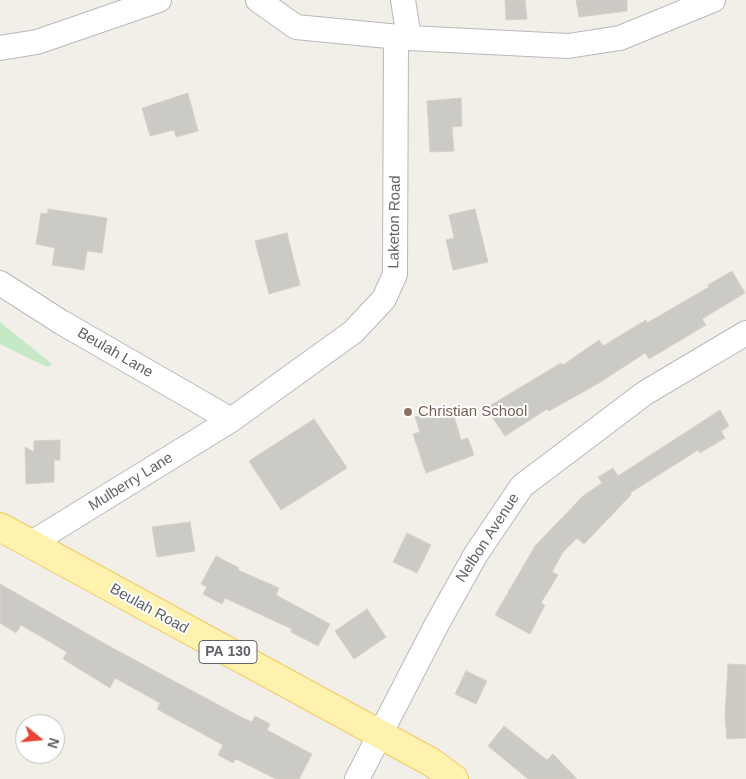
<!DOCTYPE html>
<style>
body{margin:0}
#map{position:relative;width:746px;height:779px;overflow:hidden;background:#f1efe8;font-family:Arial,sans-serif}
canvas{display:block}
.north{position:absolute;left:15px;top:714px;width:50px;height:50px;box-sizing:border-box;background:#fff;border:1px solid #bfc1c3;border-radius:50%;rotate:107deg;font-size:14px;font-weight:700;line-height:20px;text-align:center;color:#5f6368}
.north::after{content:'';display:block;margin:auto;width:18px;height:22px;background:#ea4335;clip-path:polygon(50% 0,100% 100%,50% 72%,0 100%)}
</style>
<div id="map">
<canvas width="746" height="779"></canvas>
<div class="north">N</div>
</div>
<script>
const c = document.querySelector('canvas').getContext('2d');
c.lineJoin = 'round';
function fill(path, color) { c.fillStyle = color; c.fill(path, 'evenodd'); }
const toPath = rows => new Path2D(rows.map(r => 'M' + r).join(''));
function stroke(path, color, width, dash) { c.strokeStyle = color; c.lineWidth = width; c.lineCap = dash ? 'butt' : 'round'; c.setLineDash(dash || []); c.stroke(path); }
function label(font, color, halo, rows, align = 'center') {
  c.font = font + ' Arial,sans-serif'; c.lineWidth = 4; c.setLineDash([]); c.textBaseline = 'middle'; c.strokeStyle = halo; c.fillStyle = color; for (const [text, x, y, turn = 0] of rows) {
    c.save(); c.translate(x, y); c.rotate((+turn || 0) * Math.PI / 180); c.textAlign = isNaN(turn) ? turn : align; if (halo) c.strokeText(text, 0, 0); c.fillText(text, 0, 0); c.restore();
  }
}
const green = toPath([
 [0,322,52,364,47,367,0,344]
]);
const building = toPath([
 [505,0,525,0,527,19,506,20,505,0],
 [576,0,627,0,627,11,579,17,576,0],
 [188,93,198,131,176,137,174,130,150,136,142,108,188,93],
 [461,98,462,126,452,127,454,151,430,152,427,101,461,98],
 [48,209,107,218,102,253,87,251,84,270,52,265,55,248,36,244,41,213,47,214,48,209],
 [475,209,488,262,453,270,446,240,454,238,449,215,475,209],
 [287,233,300,285,269,294,255,241,287,233],
 [732,271,745,293,702,319,706,325,649,359,645,353,599,383,549,411,547,409,505,436,486,408,561,363,563,365,599,340,603,346,646,320,647,323,709,287,708,285,732,271],
 [451,406,461,440,468,438,474,455,426,473,413,434,420,432,415,417,451,406],
 [720,410,729,426,721,431,725,438,700,453,698,450,630,493,631,495,584,544,577,538,563,552,552,572,558,575,541,603,545,605,530,634,495,615,535,546,583,496,602,483,598,477,613,468,618,476,720,410],
 [314,419,347,468,281,510,249,461,314,419],
 [60,440,60,460,54,460,54,482,26,484,25,447,34,452,34,441,60,440],
 [190,522,195,551,157,557,152,527,190,522],
 [407,533,431,545,417,573,393,562,407,533],
 [216,556,239,568,238,570,279,588,276,595,330,624,318,646,291,632,292,629,225,598,222,604,203,594,207,587,201,584,216,556],
 [0,584,107,645,239,716,252,722,255,716,270,724,267,730,312,754,299,779,276,779,236,759,233,763,218,755,223,745,157,709,160,703,115,678,110,688,63,659,67,652,21,625,16,633,0,623,0,584],
 [367,609,386,637,354,659,335,631,367,609],
 [728,664,746,665,746,738,727,739,725,716,728,664],
 [466,671,487,681,476,704,455,694,466,671],
 [504,726,547,760,553,754,577,779,528,779,488,746,504,726]
]);
const street = toPath([
 [258,0,296,27,409,38,568,46,620,38,713,0],
 [403,0,409,38],
 [0,48,37,42,159,0],
 [0,283,61,322,231,420],
 [30,544,231,420,353,332,384,299,395,274,396,37],
 [357,779,437,624,476,554,522,486,645,393,746,333]
]);
const primary = toPath([
 [0,527,431,762,454,779]
]);
const markers = [
 [408,412,5,"#8d6e63"]
];
const shields = [
 [228,652,58]
];
const shieldNames = [
 ["PA 130",228,652]
];
const streetNames = [
 ["Laketon Road",395,222,-89],
 ["Beulah Lane",115,353,30],
 ["Mulberry Lane",131,482,-32],
 ["Nelbon Avenue",488,538,-57],
 ["Beulah Road",149,609,29]
];
const educationNames = [
 ["Christian School",418,412]
];
fill(green, '#c5e8c5');
fill(building, '#cccac5');
stroke(building, '#d6d1c6', 1);
stroke(street, '#b5b8bc', 26);
stroke(primary, '#f2c960', 30);
stroke(street, '#fff', 24);
stroke(primary, '#fff2af', 28);
for (const [x, y, r, color] of markers) { const dot = new Path2D(); dot.arc(x, y, r, 0, 2 * Math.PI); c.fillStyle = color; c.fill(dot); stroke(dot, '#fff', 2); }
for (const [x, y, w] of shields) { const box = new Path2D(); box.roundRect(x - w / 2, y - 11.5, w, 23, 4); c.fillStyle = '#fff'; c.fill(box); stroke(box, '#5f6368', 1); }
label('bold 14px', '#5f6368', null, shieldNames);
label('15px', '#5f6368', '#fff', streetNames);
label('15px', '#785e54', '#fff', educationNames, 'left');
</script>
